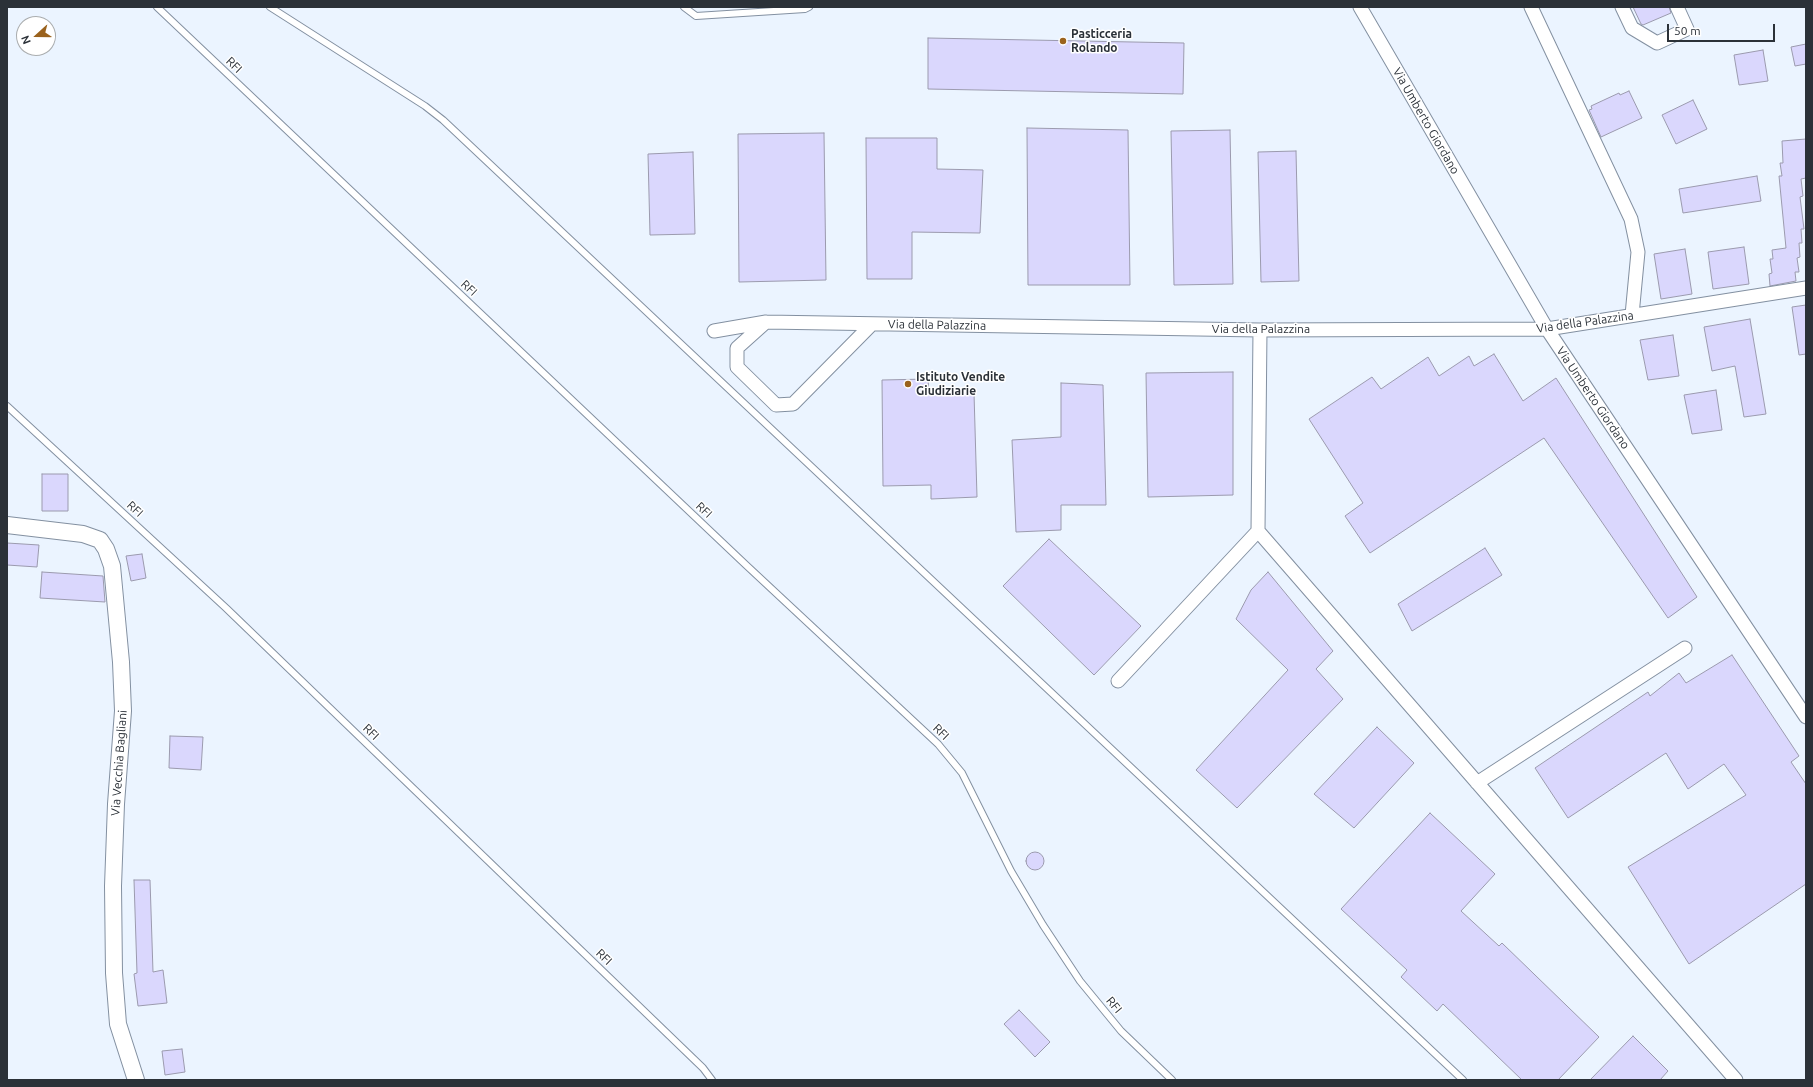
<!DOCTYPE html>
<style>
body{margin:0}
#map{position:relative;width:1813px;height:1087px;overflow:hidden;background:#ebf4ff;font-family:Ubuntu,sans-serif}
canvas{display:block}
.frame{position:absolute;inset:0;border:8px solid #2b3138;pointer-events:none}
.north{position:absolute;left:16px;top:16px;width:40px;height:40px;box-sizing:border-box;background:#fff;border:1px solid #aaadaf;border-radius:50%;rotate:249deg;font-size:11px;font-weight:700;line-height:16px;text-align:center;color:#2b3138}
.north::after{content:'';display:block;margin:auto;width:14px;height:18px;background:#9a621d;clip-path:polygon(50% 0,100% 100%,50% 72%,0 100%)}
.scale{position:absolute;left:1667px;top:24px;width:108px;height:18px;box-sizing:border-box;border:2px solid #2b3138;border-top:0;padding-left:5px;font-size:12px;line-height:14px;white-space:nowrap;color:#2b3138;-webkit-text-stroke:3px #fff;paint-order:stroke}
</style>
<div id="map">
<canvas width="1813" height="1087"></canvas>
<div class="frame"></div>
<div class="north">N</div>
<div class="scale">50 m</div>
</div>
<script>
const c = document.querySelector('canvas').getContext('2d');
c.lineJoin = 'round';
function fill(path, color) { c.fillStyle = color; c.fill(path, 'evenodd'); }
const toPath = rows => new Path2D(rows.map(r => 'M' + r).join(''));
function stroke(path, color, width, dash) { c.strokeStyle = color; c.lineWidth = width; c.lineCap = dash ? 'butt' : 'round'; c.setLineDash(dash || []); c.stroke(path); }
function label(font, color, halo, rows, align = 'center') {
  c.font = font + ' Ubuntu,sans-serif'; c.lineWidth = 3; c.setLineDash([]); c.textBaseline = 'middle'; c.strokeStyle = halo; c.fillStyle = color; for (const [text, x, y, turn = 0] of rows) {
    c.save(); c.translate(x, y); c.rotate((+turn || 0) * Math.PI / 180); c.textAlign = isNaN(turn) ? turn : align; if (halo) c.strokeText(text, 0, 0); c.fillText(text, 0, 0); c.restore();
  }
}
const building = toPath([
 [1633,7,1669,7,1671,13,1643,25,1641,24,1633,7],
 [928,38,1184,43,1183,94,928,89,928,38],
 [1806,44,1806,64,1795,66,1791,47,1806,44],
 [1763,50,1768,81,1739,85,1734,55,1763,50],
 [1629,91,1642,118,1601,137,1589,110,1592,109,1591,106,1619,93,1620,95,1629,91],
 [1693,100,1707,129,1676,144,1662,115,1693,100],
 [1027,128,1128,130,1130,285,1028,285,1027,128],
 [1230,130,1233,284,1174,285,1171,131,1230,130],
 [824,133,826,280,739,282,738,134,824,133],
 [866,138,937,138,937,169,983,170,980,233,912,232,912,279,867,279,866,138],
 [1806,139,1806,178,1801,179,1803,196,1800,197,1804,229,1801,229,1802,243,1799,243,1800,257,1797,258,1799,272,1795,272,1796,281,1770,286,1769,274,1772,273,1770,259,1773,259,1772,250,1786,248,1779,176,1782,176,1780,163,1783,163,1782,141,1806,139],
 [1296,151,1299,281,1261,282,1258,152,1296,151],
 [693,152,695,234,650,235,648,154,693,152],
 [1757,176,1761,201,1683,213,1679,189,1757,176],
 [1744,247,1749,284,1713,289,1708,252,1744,247],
 [1685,249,1692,294,1661,299,1654,254,1685,249],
 [1806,305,1806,354,1799,355,1792,307,1806,305],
 [1750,319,1766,414,1744,417,1735,366,1712,371,1704,327,1750,319],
 [1673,335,1679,376,1648,380,1640,340,1673,335],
 [1494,354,1523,401,1556,378,1697,597,1668,618,1544,438,1370,553,1345,516,1363,503,1309,419,1372,377,1381,389,1428,357,1439,376,1469,356,1474,366,1494,354],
 [1233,372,1233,495,1148,497,1146,373,1233,372],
 [928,379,929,394,974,393,977,497,931,499,931,485,883,486,882,380,928,379],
 [1061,383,1103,385,1106,505,1061,505,1061,530,1016,532,1012,440,1061,437,1061,383],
 [1716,390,1722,430,1692,434,1684,395,1716,390],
 [42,474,68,474,68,511,42,511,42,474],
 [1049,539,1141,626,1094,675,1003,586,1049,539],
 [7,543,39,545,37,567,7,565,7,543],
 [1485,548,1502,575,1412,631,1398,604,1485,548],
 [142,554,146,578,131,581,126,556,142,554],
 [42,572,103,576,105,602,40,598,42,572],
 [1268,572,1333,651,1316,669,1343,699,1237,808,1196,770,1288,670,1236,619,1251,590,1268,572],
 [1732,655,1799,756,1791,762,1806,784,1806,884,1689,964,1628,867,1746,795,1724,764,1688,789,1666,753,1568,818,1535,768,1648,692,1650,696,1679,673,1686,683,1732,655],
 [1377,727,1414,763,1354,828,1314,794,1377,727],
 [170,736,203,737,201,770,169,768,170,736],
 [1430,813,1495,874,1461,911,1499,946,1502,943,1599,1037,1558,1080,1522,1080,1443,1004,1437,1011,1401,977,1407,970,1341,909,1430,813],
 '1026 861a9 9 0 1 1 18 0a9 9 0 1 1-18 0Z',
 [134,880,150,880,153,972,163,970,167,1003,138,1006,134,974,137,973,134,880],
 [1019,1010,1050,1042,1035,1057,1004,1024,1019,1010],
 [1633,1036,1668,1071,1660,1080,1590,1080,1633,1036],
 [182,1049,185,1072,165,1075,162,1051,182,1049]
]);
const service = toPath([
 [157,7,746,565,938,744,962,773,1011,871,1043,925,1080,981,1121,1031,1172,1080],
 [270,7,425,106,443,120,1463,1080],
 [684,7,696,16,805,9,809,7],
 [7,406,226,608,703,1068,712,1080]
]);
const minor = toPath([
 [1360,7,1547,329,1806,717],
 [1531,7,1631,219,1638,252,1632,315],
 [1622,7,1632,28,1657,43,1687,29,1677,7],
 [766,322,737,348,737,367,776,405,793,404,872,324],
 [1260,330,1258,531,1736,1080],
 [714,331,766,322,1260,330,1547,329,1806,288],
 [1118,681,1258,531],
 [1477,783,1685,648]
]);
const tertiary = toPath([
 [7,525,83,534,100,540,106,549,112,566,121,662,123,711,116,804,113,886,114,973,118,1024,136,1080]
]);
const markers = [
 [1063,41,4,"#9a621d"],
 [908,384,4,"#9a621d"]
];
const poiNames = [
 ["Pasticceria",1071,34],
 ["Rolando",1071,48],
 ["Istituto Vendite",916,377],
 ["Giudiziarie",916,391]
];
const streetNames = [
 ["RFI",234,65,44],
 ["Via Umberto Giordano",1426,121,60],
 ["RFI",469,288,43],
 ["Via della Palazzina",1585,322,-8],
 ["Via della Palazzina",937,325,1],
 ["Via della Palazzina",1261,329],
 ["Via Umberto Giordano",1593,398,56],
 ["RFI",135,509,43],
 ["RFI",704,510,43],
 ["RFI",371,732,44],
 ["RFI",941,732,44],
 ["Via Vecchia Bagliani",119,763,-86],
 ["RFI",604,957,44],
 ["RFI",1114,1005,50]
];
fill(building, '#dad7fd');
stroke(building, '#9b9aae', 1);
stroke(service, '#8390a1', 8);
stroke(minor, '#8390a1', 15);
stroke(tertiary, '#8390a1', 18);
stroke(service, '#fff', 6);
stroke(minor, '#fff', 13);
stroke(tertiary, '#fff', 16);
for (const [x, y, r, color] of markers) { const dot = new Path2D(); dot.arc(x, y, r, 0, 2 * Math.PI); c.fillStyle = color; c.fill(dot); stroke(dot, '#fff', 1.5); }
label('bold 12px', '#2b3138', '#fff', poiNames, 'left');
label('12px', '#2b3138', '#fff', streetNames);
</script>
